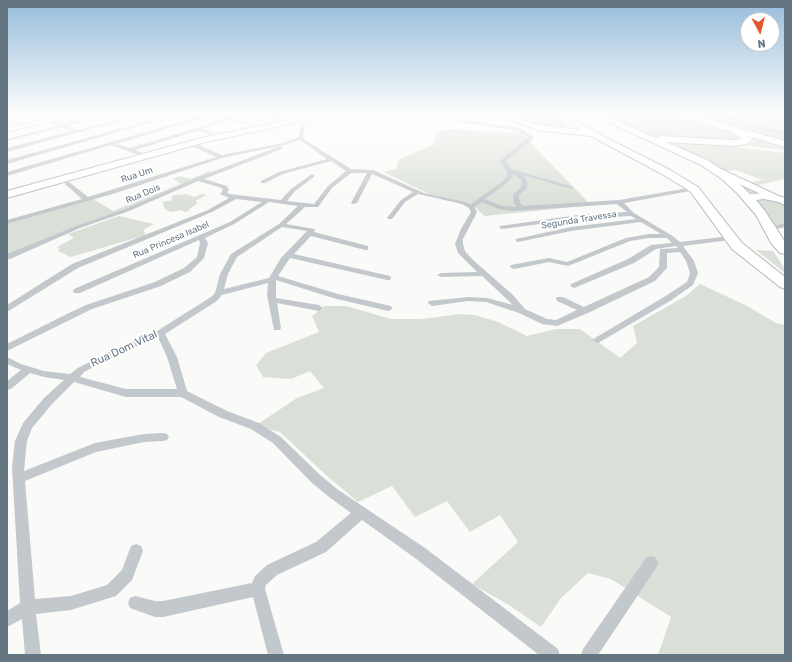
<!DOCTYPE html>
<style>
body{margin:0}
#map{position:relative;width:792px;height:662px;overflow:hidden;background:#fafaf8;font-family:Rubik,sans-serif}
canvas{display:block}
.frame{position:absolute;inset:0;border:8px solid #657683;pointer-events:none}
.north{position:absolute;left:740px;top:12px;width:40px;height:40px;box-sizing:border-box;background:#fff;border:1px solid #c1c8cd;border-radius:50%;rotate:173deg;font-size:11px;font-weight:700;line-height:16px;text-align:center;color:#657683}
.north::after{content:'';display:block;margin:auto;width:14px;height:18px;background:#e4572e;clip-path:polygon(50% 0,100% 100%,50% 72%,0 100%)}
</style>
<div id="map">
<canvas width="792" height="662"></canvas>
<div class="frame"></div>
<div class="north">N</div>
</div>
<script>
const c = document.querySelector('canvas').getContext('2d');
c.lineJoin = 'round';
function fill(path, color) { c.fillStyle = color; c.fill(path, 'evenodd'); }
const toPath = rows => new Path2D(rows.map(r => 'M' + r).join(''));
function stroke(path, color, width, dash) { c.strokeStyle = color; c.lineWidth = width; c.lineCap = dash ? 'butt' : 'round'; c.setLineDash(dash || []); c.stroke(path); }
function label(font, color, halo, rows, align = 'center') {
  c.font = font + ' Rubik,sans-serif'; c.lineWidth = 4; c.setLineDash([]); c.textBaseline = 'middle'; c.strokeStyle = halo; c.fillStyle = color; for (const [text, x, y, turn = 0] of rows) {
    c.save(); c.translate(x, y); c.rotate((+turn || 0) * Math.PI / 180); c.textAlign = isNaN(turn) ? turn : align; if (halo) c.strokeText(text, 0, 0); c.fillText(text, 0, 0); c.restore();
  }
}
const green = toPath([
 [515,114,555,114,568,124,561,127,544,126],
 [598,114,673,114,738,133,744,141,664,139,651,137],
 [686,114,712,114,735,119,716,114,785,114,785,141],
 [450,129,508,133,515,131,521,133,588,202,604,204,485,216,470,203,429,194,384,172,396,169,398,164,398,160,426,148,435,143,436,136,441,131],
 [749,134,785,145,785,150,740,145,751,143,754,141],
 [673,142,701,143,785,153,785,179,754,186,747,183,762,180,736,170,723,171,672,146],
 [209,171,214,172,117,212,77,226,7,254,7,224,93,199,113,211,181,184,173,179,179,176,191,179],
 [733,180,785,203,785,224,774,227],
 [186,194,194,197,202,194,207,195,195,201,197,202,196,205,190,208,189,211,185,212,181,210,170,212,165,209,162,202,173,200,171,197,175,195],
 [119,216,154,224,143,230,146,235,71,257,58,251,60,249,57,247,74,238,68,234],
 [756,250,773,251,785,269,785,273],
 [700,284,747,306,776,323,785,325,785,655,658,655,671,617,611,579,588,573,561,598,541,627,509,605,472,584,518,542,500,515,470,532,447,501,415,517,392,486,358,502,326,475,280,432,255,426,297,398,324,388,310,371,291,379,263,377,256,365,266,353,319,332,312,316,325,306,346,306,391,319,422,319,460,314,475,315,498,322,527,336,556,329,580,329,620,358,637,343,633,326,686,296]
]);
const street = toPath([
 [103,114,110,114,67,126,78,130,139,114,145,114,7,152,7,148,73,131,62,127,7,141,7,139,58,126,45,121,45,119,63,124,103,114],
 [174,114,180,114,7,164,7,160,174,114],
 [208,114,217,114,265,128,263,129,230,120,202,129,219,135,219,137,197,131,135,150,148,155,149,156,146,158,111,145,7,176,7,172,208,114],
 [213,115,226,119,130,148,116,144,213,115],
 [257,114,263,114,273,117,275,115,297,115,276,117,290,121,288,123,257,114],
 [450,114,455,114,463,120,519,128,533,136,532,140,507,160,507,163,511,169,574,187,571,189,523,175,525,177,528,183,526,189,519,195,520,203,523,206,619,200,694,187,696,188,696,190,624,203,634,213,671,235,680,242,730,236,733,238,730,240,683,246,694,261,698,273,693,285,670,301,598,343,595,342,593,340,595,338,664,297,687,282,690,273,686,261,680,252,667,253,667,268,655,281,588,313,557,326,542,324,519,313,486,302,468,301,432,306,428,303,429,301,468,297,487,298,513,305,482,276,441,277,437,275,441,273,477,272,458,253,455,244,461,229,471,212,469,208,462,204,418,194,405,202,392,219,388,219,387,218,401,200,413,192,372,174,357,203,352,204,351,203,367,173,351,173,332,188,318,207,305,207,286,224,314,229,315,230,314,232,368,246,368,250,365,250,311,236,294,254,390,276,391,278,390,280,387,280,290,258,278,276,338,294,391,306,392,308,391,310,388,311,333,298,276,280,276,298,319,305,323,308,319,311,277,303,281,328,280,330,274,330,267,295,268,283,222,295,217,301,165,334,177,357,187,391,227,411,259,423,281,437,319,474,337,489,425,548,558,649,560,655,539,655,415,558,362,520,326,552,277,575,266,585,265,589,284,655,268,655,253,597,163,617,155,617,130,608,128,603,130,598,135,596,155,601,163,601,252,583,255,576,267,565,316,542,351,513,329,497,311,482,273,443,251,429,219,417,181,397,126,397,74,382,52,404,32,428,27,441,24,471,95,443,144,434,163,433,167,434,169,437,167,440,163,441,144,442,96,452,25,481,35,599,71,596,107,585,122,570,131,546,136,544,141,546,143,551,132,580,116,596,71,610,36,614,41,655,25,655,22,619,7,627,7,611,20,603,12,467,15,441,23,423,44,398,64,380,44,377,30,373,11,389,7,390,7,381,21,370,7,364,7,357,21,364,44,371,70,374,78,368,111,351,157,331,211,297,215,293,220,274,231,254,279,224,298,206,269,202,234,224,205,238,208,243,204,258,190,272,161,286,92,309,7,351,7,344,69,313,86,305,155,282,184,268,197,257,200,243,199,240,80,293,74,293,73,291,74,289,230,222,262,202,236,199,212,212,78,268,7,312,7,305,72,264,208,210,229,198,220,194,223,190,222,188,198,181,129,211,80,228,10,259,7,259,7,254,76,226,125,209,196,178,280,146,282,147,282,149,204,179,227,186,229,190,227,193,230,194,281,200,291,189,312,174,314,175,314,177,295,191,287,201,314,204,328,186,346,171,331,161,283,174,265,183,261,183,261,181,279,172,327,159,300,140,284,145,222,158,116,193,7,224,7,220,82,199,65,184,65,182,69,182,88,197,216,157,192,146,192,144,196,144,222,155,283,143,299,137,301,124,303,123,305,124,303,138,305,140,351,169,373,170,424,193,466,202,471,204,503,181,507,176,507,171,501,163,501,160,528,137,516,130,460,122,450,114],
 [513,173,514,175,521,179,522,183,521,187,513,195,514,203,517,207,502,206,485,199,507,183,513,176,513,173],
 [482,202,499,209,512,211,617,204,627,212,578,215,500,226,499,227,502,229,578,219,631,216,636,219,571,227,516,239,516,241,518,242,571,231,641,222,661,234,649,234,626,238,567,262,549,258,511,265,510,267,514,269,549,262,568,266,630,241,649,238,667,238,672,243,651,245,628,259,571,284,570,286,574,288,634,263,656,249,676,246,678,248,660,249,659,267,649,277,584,307,563,297,557,297,556,299,557,301,577,310,556,320,547,319,525,309,513,295,473,260,465,251,463,244,463,239,477,212,474,207,482,202],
 [282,227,307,231,281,258,269,278,224,289,228,274,237,257,282,227],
 [158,337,167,357,177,389,126,389,80,377,84,372,117,355,158,337],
 [712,114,718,114,785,133,785,135,755,128,712,114],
 [7,117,28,124,28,125,24,126,7,119,7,117],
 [785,223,785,227,769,231,766,229,785,223],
 [651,556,656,558,658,563,656,568,598,655,581,655,583,649,646,558,651,556]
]);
const secondary = toPath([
 [65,114,75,114,7,132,7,128,65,114],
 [293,114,314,115,317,117,314,119,295,117,293,116,293,114],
 [715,169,721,169,785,199,785,205,715,173,715,169]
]);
const highway = toPath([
 [329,114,456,114,452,116,314,119,206,142,7,198,7,191,201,138,298,118,329,114],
 [488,114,504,114,539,125,582,130,558,114,567,114,603,136,670,170,698,187,742,243,785,277,785,289,780,287,732,249,690,191,662,174,591,136,538,130,506,119,489,116,488,114],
 [591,114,601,114,656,138,660,136,734,140,742,139,729,131,676,116,675,114,688,114,785,141,785,147,751,137,753,139,747,144,734,146,666,142,709,161,730,175,750,194,764,193,783,197,785,199,783,201,779,202,764,199,756,200,765,211,785,242,785,254,780,253,771,243,756,215,737,193,722,179,701,165,591,114]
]);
const farStreetnames = [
 ["Rua Um",137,175,-18],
 ["Rua Dois",143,194,-23],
 ["Segunda Travessa",579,220,-9],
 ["Rua Princesa Isabel",171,240,-23]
];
const streetNames = [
 ["Rua Dom Vital",124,349,-25]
];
fill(green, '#dadfd7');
stroke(secondary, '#b3babf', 2);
stroke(highway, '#b4b9bd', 2);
fill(street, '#c3c8cc');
fill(secondary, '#fff');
fill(highway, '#fff');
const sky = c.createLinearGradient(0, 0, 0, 207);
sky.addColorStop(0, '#96bcdc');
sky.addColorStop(0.55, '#fdfdfc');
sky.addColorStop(1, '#fdfdfc00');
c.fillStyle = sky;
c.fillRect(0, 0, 792, 207);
label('9px', '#657683', '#fff', farStreetnames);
label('11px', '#657683', '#fff', streetNames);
</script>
